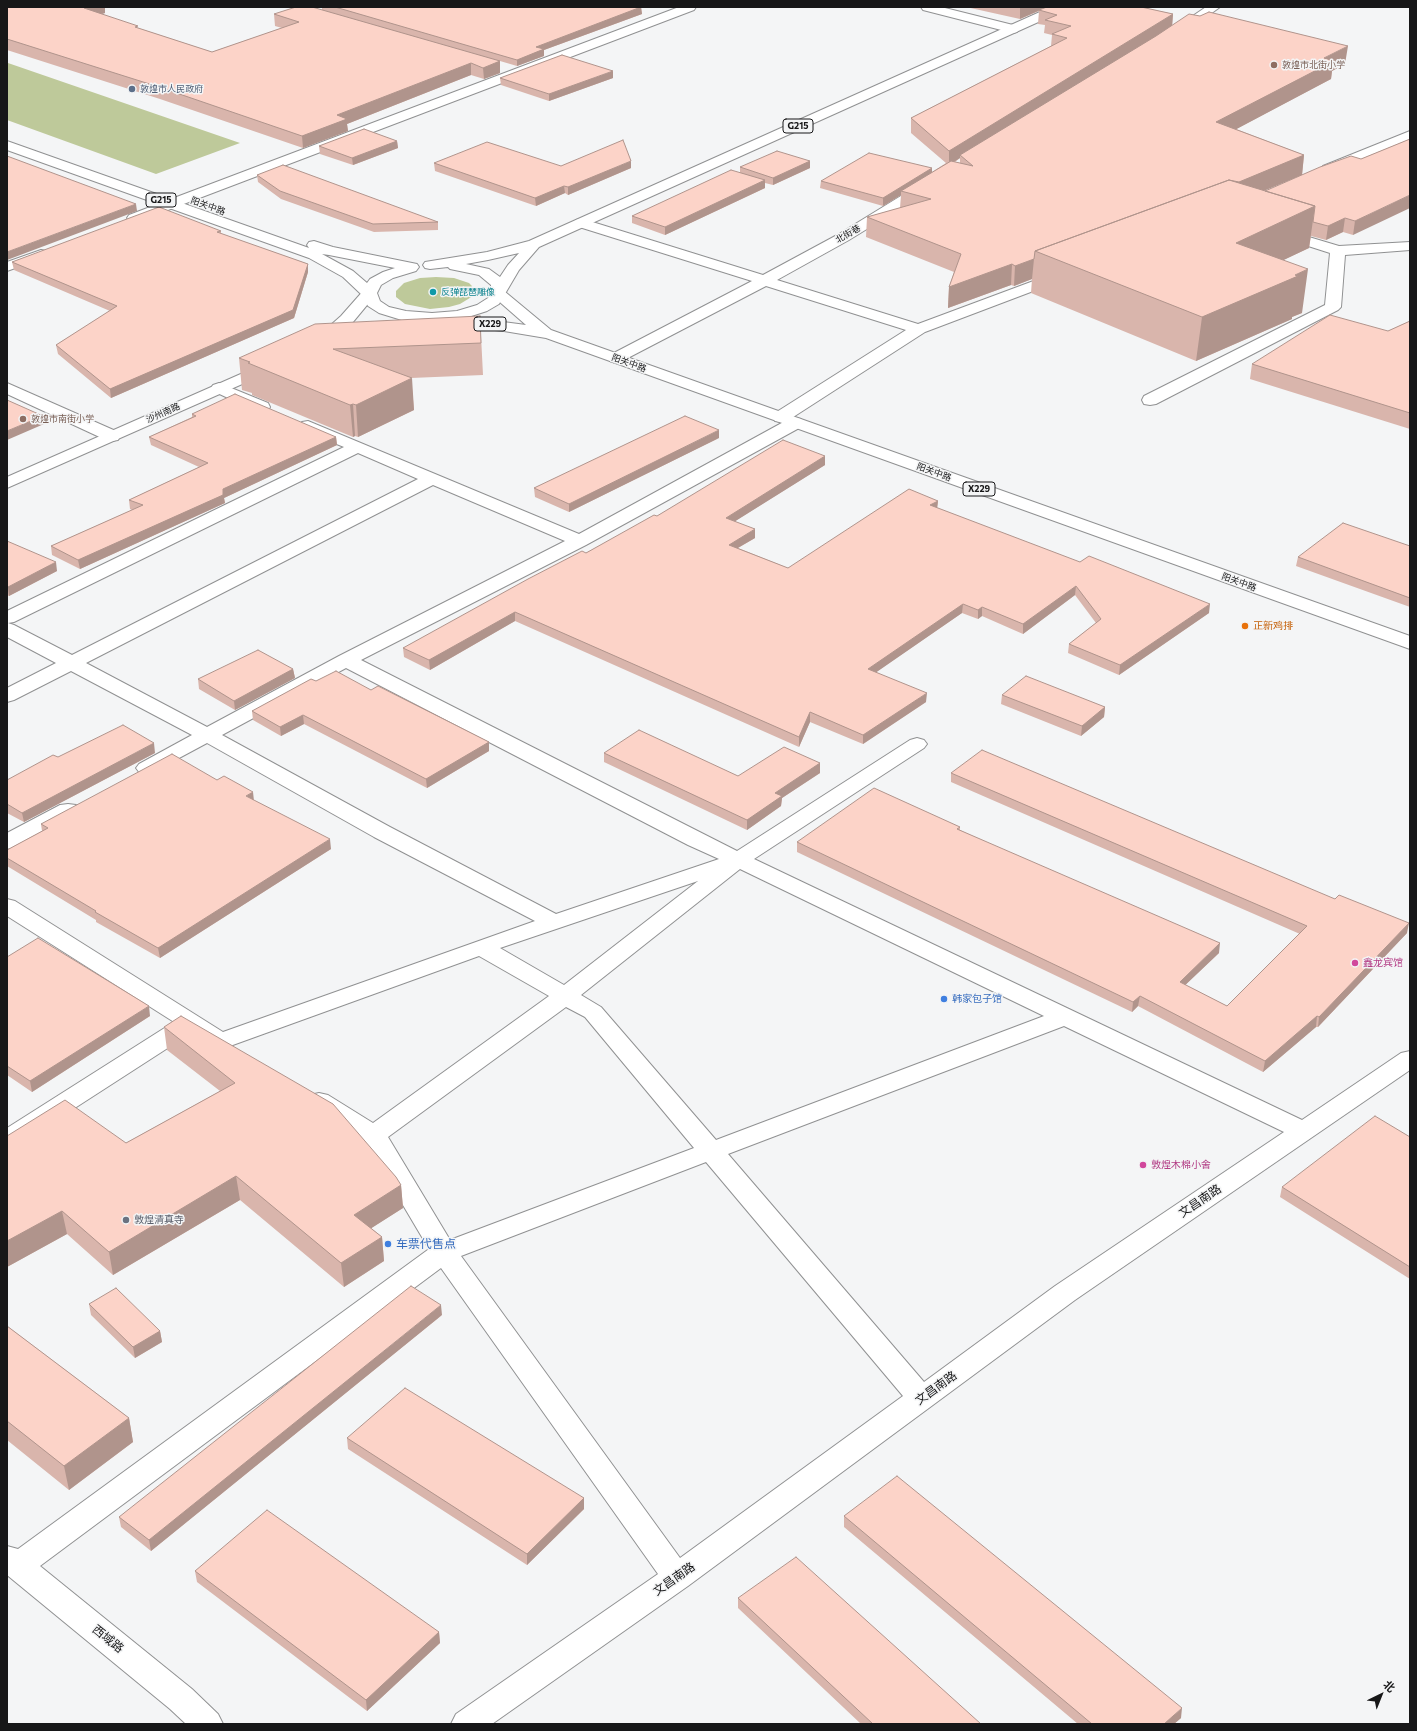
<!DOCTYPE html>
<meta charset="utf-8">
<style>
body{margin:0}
#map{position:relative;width:1417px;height:1731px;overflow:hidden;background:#f4f5f6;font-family:Commissioner,"Noto Sans SC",sans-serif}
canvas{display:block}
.frame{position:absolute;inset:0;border:8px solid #171718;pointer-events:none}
.north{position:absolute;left:1361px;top:1675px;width:40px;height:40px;-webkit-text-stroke:3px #f4f5f6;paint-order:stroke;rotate:43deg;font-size:11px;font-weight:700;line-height:16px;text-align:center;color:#171718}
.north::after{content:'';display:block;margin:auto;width:14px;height:18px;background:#171718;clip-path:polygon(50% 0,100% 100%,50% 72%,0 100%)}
</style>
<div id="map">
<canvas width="1417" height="1731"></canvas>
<div class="frame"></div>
<div class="north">北</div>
</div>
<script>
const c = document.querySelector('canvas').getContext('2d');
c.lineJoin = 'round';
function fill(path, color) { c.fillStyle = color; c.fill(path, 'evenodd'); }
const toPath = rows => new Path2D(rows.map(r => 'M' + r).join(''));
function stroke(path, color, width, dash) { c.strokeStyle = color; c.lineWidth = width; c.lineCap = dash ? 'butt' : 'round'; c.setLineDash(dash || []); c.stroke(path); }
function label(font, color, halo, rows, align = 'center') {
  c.font = font + ' Commissioner,"Noto Sans SC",sans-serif'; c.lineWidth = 3; c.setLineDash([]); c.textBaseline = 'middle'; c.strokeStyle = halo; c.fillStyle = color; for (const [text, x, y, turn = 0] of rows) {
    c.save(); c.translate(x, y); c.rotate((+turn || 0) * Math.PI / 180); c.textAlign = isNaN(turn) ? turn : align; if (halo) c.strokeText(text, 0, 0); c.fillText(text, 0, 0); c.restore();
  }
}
const green = toPath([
 [7,63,8,63,240,143,156,174,7,120],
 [436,277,454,278,469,283,472,286,474,292,473,296,460,304,449,307,430,309,405,304,396,297,396,291,404,283,420,278]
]);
const minor = toPath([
 [679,7,696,7,694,10,139,221,134,222,129,221,127,218,129,215,679,7],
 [921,7,941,7,1017,26,1019,29,1017,32,1013,33,923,10,921,7],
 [1206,7,1220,7,1180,36,1172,36,1170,33,1172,30,1206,7],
 [1410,131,1410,140,1333,172,1328,173,1323,172,1321,169,1323,166,1410,131],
 [927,182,932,183,934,186,932,189,849,240,777,280,918,324,1055,273,1060,271,1065,273,1068,276,1065,279,925,332,787,421,781,422,775,421,773,417,775,413,906,330,766,286,622,361,616,363,610,361,608,358,610,355,752,281,576,226,574,223,576,220,581,219,586,220,763,275,839,234,922,183,927,182],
 [1282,229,1339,246,1410,242,1410,250,1345,255,1341,307,1338,310,1156,404,1150,405,1144,404,1142,400,1144,396,1325,305,1330,253,1277,236,1275,233,1277,230,1282,229],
 [41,250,46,251,48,254,46,257,7,271,7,262,41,250],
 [7,383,118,432,120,436,118,440,112,441,106,440,7,394,7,383],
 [219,383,268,403,270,407,268,411,262,412,256,411,213,391,211,388,213,385,219,383],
 [795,418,801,419,803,423,801,427,586,545,361,660,737,851,910,740,917,738,924,740,927,744,924,748,754,859,1302,1120,1401,1053,1410,1051,1410,1070,1075,1300,688,1586,492,1724,451,1724,456,1714,658,1574,441,1268,40,1566,192,1689,218,1714,223,1724,186,1724,170,1709,7,1575,7,1546,18,1549,429,1249,365,1141,310,1107,307,1101,310,1095,319,1093,328,1095,373,1123,549,996,479,956,230,1046,221,1049,212,1046,191,1033,16,1146,7,1148,7,1128,174,1022,7,916,7,899,15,901,223,1032,535,921,374,837,207,743,153,772,146,774,139,772,136,768,139,764,192,735,71,671,14,700,7,702,7,688,56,663,7,637,7,611,344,447,302,430,300,426,302,422,308,421,579,534,789,419,795,418],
 [358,453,418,479,72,655,14,625,8,623,14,622,358,453],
 [433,485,565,541,339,656,207,727,86,663,433,485],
 [346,668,688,845,719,859,556,914,390,827,222,735,346,668],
 [740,869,1044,1016,716,1140,601,1007,581,995,740,869],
 [698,881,564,985,500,948,698,881],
 [566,1007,585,1017,694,1148,450,1240,388,1137,566,1007],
 [1064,1026,1284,1132,1055,1286,924,1382,728,1154,1064,1026],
 [706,1162,903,1396,680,1558,461,1256,706,1162],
 [68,804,76,805,79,810,76,815,15,847,7,849,7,833,60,805,68,804]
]);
const major = toPath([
 [369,288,374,290,377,293,353,322,327,345,321,347,315,345,313,342,315,339,341,316,364,290,369,288],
 [499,289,504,291,551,330,1410,636,1410,649,546,338,504,331,450,325,444,323,442,320,444,317,450,315,526,325,494,297,491,294,494,291,499,289],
 [268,362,274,364,276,367,274,370,7,488,7,477,268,362]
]);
const highway = toPath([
 [1051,7,1067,7,1065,10,539,247,519,270,499,304,487,311,459,320,432,323,405,321,379,313,368,306,362,295,343,277,309,258,7,150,7,141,309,248,307,245,309,242,314,241,333,247,417,264,419,267,416,271,393,278,381,285,377,293,380,301,389,307,406,311,432,313,457,311,477,305,488,298,491,292,491,285,479,275,450,269,448,267,430,269,425,268,423,265,425,262,487,252,529,241,1051,7],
 [519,253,508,265,500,277,489,269,466,264,488,260,519,253],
 [322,254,329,255,395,268,383,272,370,279,367,283,353,271,322,254]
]);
const wall = toPath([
 [7,7,105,7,105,13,102,14,138,28,212,52,282,28,275,26,274,14,322,10,322,7,641,7,642,14,544,50,544,56,517,66,500,61,500,73,484,79,471,75,347,124,348,131,303,148,160,99,7,50],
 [966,7,1141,7,1173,14,1172,25,1345,64,1332,71,1331,79,1236,129,1304,155,1302,175,1264,190,1265,191,1361,159,1410,139,1353,235,1343,232,1326,240,1311,236,1309,248,1283,260,1302,313,1292,317,1292,319,1196,361,1031,293,1032,279,1014,286,1011,285,948,308,949,287,954,272,866,237,867,217,900,208,901,195,883,206,820,188,821,181,932,168,932,172,946,163,911,133,911,118,1051,46,1052,35,1044,33,1045,25,1038,24,1039,11,1020,19],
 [960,158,960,163,955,162],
 [500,78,613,78,549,101,501,85],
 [397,141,398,148,353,165,320,154,319,146],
 [810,161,810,168,773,185,765,183,765,188,665,235,632,223,632,216,740,173,740,167],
 [434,163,561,166,631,168,568,195,565,193,536,206,435,171],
 [257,175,438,222,438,230,374,232,281,199,258,182],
 [221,231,221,234,308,264,308,272,294,318,111,398,58,354,56,345,110,311,14,270,12,262],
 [480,316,483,375,411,378,414,410,358,437,355,436,353,437,252,395,252,393,242,390,239,358],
 [1410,321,1410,429,1250,379,1252,364,1388,331],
 [192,414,336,437,337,445,224,498,225,503,80,569,52,555,51,546,132,510,130,509,129,500,199,467,151,445,149,437,192,417],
 [719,438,569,512,535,497,534,488],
 [825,456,825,465,735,521,755,538,738,548,788,568,938,501,937,508,1209,613,1119,675,1068,653,1069,644,1096,623,1075,595,1023,634,982,616,978,619,962,613,876,672,926,702,863,744,810,722,799,747,515,621,430,670,404,657,403,648,657,516],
 [7,541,57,571,9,596,7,595],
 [1410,546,1410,607,1296,566,1298,557],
 [293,669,295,678,235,710,199,689,198,679],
 [316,681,371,690,489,742,489,751,427,788,304,724,281,736,253,720,252,711],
 [1002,695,1105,707,1104,717,1081,736,1001,704],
 [155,753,24,822,7,813,7,780],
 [604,753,738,776,820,763,820,773,782,798,781,806,747,830,604,762],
 [951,773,1407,933,1318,1027,1316,1027,1263,1072,1138,1006,1132,1012,797,852,797,842,960,827,960,830,1219,953,1185,985,1227,1006,1300,934,951,782],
 [217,780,254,801,331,849,160,958,96,922,96,920,7,866,7,850,42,831,41,824],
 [7,957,150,1016,32,1092,7,1075],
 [164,1027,401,1185,403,1208,371,1228,382,1237,384,1261,344,1287,240,1200,113,1275,67,1234,7,1267,7,1136,126,1143,220,1091,167,1050],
 [1410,1137,1410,1279,1280,1197,1282,1187],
 [89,1304,160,1331,162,1342,135,1358,91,1315],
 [442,1315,151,1551,121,1527,119,1517],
 [7,1326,129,1418,133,1442,69,1490,7,1440],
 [347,1438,584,1498,584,1509,527,1565,348,1449],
 [844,1516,1181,1718,1174,1724,1078,1724,844,1527],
 [195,1571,439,1632,440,1643,367,1711,197,1582],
 [738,1598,981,1724,861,1724,738,1608]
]);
const shadedWall = toPath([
 [86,7,105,7,105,13,86,19,84,8],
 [641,7,642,14,544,50,544,56,517,66,517,60,536,47],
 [1020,7,1047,7,1020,19],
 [1173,14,1172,28,960,155,960,158,949,165,949,151],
 [1348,46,1345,64,1332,71,1331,79,1214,141,1216,122,1324,58],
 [500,61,500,73,484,79,483,68],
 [471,63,471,75,347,124,348,131,303,148,302,136,337,115],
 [613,71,613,78,549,101,549,94],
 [397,141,398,148,353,165,352,158],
 [1304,155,1302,175,1218,210,1045,255],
 [631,161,631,168,568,195,568,187],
 [810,161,810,168,773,185,773,178],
 [932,168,932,176,901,191,901,195,883,206,883,198],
 [765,180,765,188,665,235,665,227],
 [564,186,565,193,536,206,535,198],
 [1410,195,1410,208,1353,235,1355,221],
 [136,204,137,211,7,260,7,252],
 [1315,206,1309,248,1231,285,1236,243],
 [1345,218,1343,232,1326,240,1328,226],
 [1034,259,1032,279,1014,286,1015,266],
 [308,264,308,272,294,318,111,398,110,389],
 [1012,264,1011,285,948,308,949,287],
 [1308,269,1302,313,1292,317,1292,319,1196,361,1202,317],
 [412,378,414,410,358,437,356,405],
 [353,404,355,436,353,437,350,405],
 [43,416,44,424,7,440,7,431],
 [719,430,719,438,569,512,569,504],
 [336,437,337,445,224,498,225,503,80,569,78,560,223,489],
 [825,456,825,465,726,527,726,518],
 [938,501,937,509,930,505],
 [755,529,755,538,729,553,729,545],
 [56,562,57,571,9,596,8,587],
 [1076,586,1075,595,1023,634,1023,624],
 [963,604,962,613,868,678,868,669],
 [1210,604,1209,613,1119,675,1120,665],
 [982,607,982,616,978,619,978,610],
 [515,612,515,621,430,670,429,660],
 [293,669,295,678,235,710,234,701],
 [927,693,926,702,863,744,863,735],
 [1105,707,1104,717,1081,736,1082,726],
 [810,712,810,722,799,747,799,737],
 [303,715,304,724,281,736,280,727],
 [489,742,489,751,427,788,426,779],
 [154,743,155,753,24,822,22,813],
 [820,763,820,773,782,798,781,806,747,830,747,820,775,793],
 [253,792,254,801,246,796],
 [330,839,331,849,160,958,158,948],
 [1409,923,1407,933,1318,1027,1319,1017],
 [1220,943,1219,953,1178,992,1180,982],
 [1140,996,1138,1006,1132,1012,1133,1002],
 [149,1006,150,1016,32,1092,30,1081],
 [1317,1016,1316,1027,1263,1072,1265,1061],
 [236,1176,240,1200,113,1275,109,1252],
 [401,1185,403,1208,356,1238,354,1215],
 [62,1211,67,1234,7,1267,7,1241],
 [382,1237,384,1261,344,1287,341,1263],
 [441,1305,442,1315,151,1551,149,1540],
 [160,1331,162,1342,135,1358,133,1347],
 [129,1418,133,1442,69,1490,64,1466],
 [584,1498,584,1509,527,1565,527,1554],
 [439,1632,440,1643,367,1711,366,1700],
 [1182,1708,1181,1718,1174,1724,1164,1724]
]);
const building = toPath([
 [7,7,86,7,84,8,138,26,135,27,212,52,299,22,274,14,296,7,312,7,500,61,483,68,471,63,337,115,347,119,302,136,159,87,7,39,7,7],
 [335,7,641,7,536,47,544,49,517,60,335,7],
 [1047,7,1141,7,1173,14,949,151,911,118,1067,38,1052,34,1071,26,1045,20,1057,15,1039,10,1047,7],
 [1209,12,1348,46,1324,58,1334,61,1216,122,1304,155,1239,182,1229,180,1035,251,1034,259,1015,266,1012,264,949,287,961,254,867,217,931,199,901,191,951,161,973,166,960,155,1156,36,1189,14,1200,16,1209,12],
 [562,55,613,71,549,94,500,78,562,55],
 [364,129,397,141,352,158,319,146,364,129],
 [1410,139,1410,195,1355,221,1345,218,1328,226,1313,222,1315,206,1265,191,1320,167,1351,156,1361,159,1410,139],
 [623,140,631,161,568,187,564,186,535,198,434,163,487,142,561,166,623,140],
 [777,151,810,161,773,178,740,167,777,151],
 [869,153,932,168,883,198,821,181,869,153],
 [7,156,136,204,7,252,7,156],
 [283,165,438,222,373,224,280,191,257,175,283,165],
 [731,170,765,180,665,227,632,216,731,170],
 [1229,180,1315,206,1236,243,1308,269,1295,275,1298,276,1202,317,1035,251,1229,180],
 [159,207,221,231,217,232,308,264,293,310,110,389,56,345,117,306,12,262,159,207],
 [1330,315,1388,331,1410,321,1410,413,1252,364,1330,315],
 [480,316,481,343,333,349,412,378,356,405,353,404,350,405,248,363,250,362,239,358,315,324,480,316],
 [235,394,336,437,223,489,223,495,78,560,51,546,143,505,129,500,208,463,149,437,196,416,192,414,235,394],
 [7,400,43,416,7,431,7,400],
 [685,416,719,430,569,504,534,488,685,416],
 [783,440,825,456,726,518,755,529,729,545,788,568,909,489,938,501,930,505,1080,562,1089,556,1210,604,1120,665,1069,644,1101,619,1076,586,1023,624,982,607,978,610,963,604,868,669,927,693,863,735,810,712,799,737,515,612,429,660,403,648,528,579,582,551,586,553,654,515,657,516,783,440],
 [1343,523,1410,546,1410,598,1298,557,1343,523],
 [7,541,56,562,8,587,7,587,7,541],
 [258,650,293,669,234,701,198,679,258,650],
 [336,671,371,690,378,686,489,742,426,779,303,715,280,727,252,711,311,679,316,681,336,671],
 [1026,676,1105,707,1082,726,1002,695,1026,676],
 [123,725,154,743,22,813,7,804,7,780,53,755,58,757,123,725],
 [639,730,738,776,784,747,820,763,775,793,782,796,747,820,604,753,639,730],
 [982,750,1335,899,1339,895,1409,923,1319,1017,1317,1016,1265,1061,1140,996,1133,1002,797,842,874,788,960,827,957,829,1220,943,1180,982,1227,1006,1307,926,951,773,982,750],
 [172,754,217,780,224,776,253,792,246,796,330,839,158,948,95,912,96,911,7,858,7,850,48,828,41,824,172,754],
 [38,938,149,1006,30,1081,7,1066,7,957,38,938],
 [181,1016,333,1104,396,1177,401,1185,354,1215,382,1237,341,1263,236,1176,109,1252,62,1211,7,1241,7,1136,65,1100,126,1143,235,1083,164,1027,181,1016],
 [1375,1116,1410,1137,1410,1267,1282,1187,1375,1116],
 [411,1286,441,1305,149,1540,119,1517,411,1286],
 [116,1288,160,1331,133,1347,89,1304,116,1288],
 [7,1326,129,1418,64,1466,7,1421,7,1326],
 [405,1388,584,1498,527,1554,347,1438,405,1388],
 [897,1476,1182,1708,1164,1724,1092,1724,844,1516,897,1476],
 [267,1510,439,1632,366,1700,195,1571,267,1510],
 [796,1557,981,1724,873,1724,738,1598,796,1557]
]);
const markers = [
 [1274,65,4,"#8d6e63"],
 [132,89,4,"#5c6f8a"],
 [433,292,4,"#0f9aa8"],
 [23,419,4,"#8d6e63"],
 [1245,626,4,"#e8710a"],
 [1355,963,4,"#d1479c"],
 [944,999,4,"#3f7fe0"],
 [1143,1165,4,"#d1479c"],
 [126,1220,4,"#6b7280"],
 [388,1244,4,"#3f7fe0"]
];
const farEducationnames = [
 ["敦煌市北街小学",1282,65],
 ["敦煌市南街小学",31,419]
];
const farServicenames = [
 ["敦煌市人民政府",140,89]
];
const shields = [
 [798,126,30],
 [161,200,30],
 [490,324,32],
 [979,489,32]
];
const shieldNames = [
 ["G215",798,126],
 ["G215",161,200],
 ["X229",490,324],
 ["X229",979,489]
];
const farStreetnames = [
 ["阳关中路",208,206,20],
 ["北街巷",848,234,-30],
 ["阳关中路",629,363,20],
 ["沙州南路",163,413,-24],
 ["阳关中路",934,472,20],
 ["阳关中路",1239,582,20]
];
const farCulturenames = [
 ["反弹琵琶雕像",441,292]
];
const foodNames = [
 ["正新鸡排",1253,626]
];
const hotelNames = [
 ["鑫龙宾馆",1363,963],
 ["敦煌木棉小舍",1151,1165]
];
const shopNames = [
 ["韩家包子馆",952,999]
];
const worshipNames = [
 ["敦煌清真寺",134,1220]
];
const nearStreetnames = [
 ["文昌南路",1200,1201,-34],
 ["文昌南路",936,1388,-36],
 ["文昌南路",674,1579,-35],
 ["西域路",108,1639,39]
];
const nearShopnames = [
 ["车票代售点",396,1244]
];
fill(green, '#bec99a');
stroke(minor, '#909192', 2);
stroke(major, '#909192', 2);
stroke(highway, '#909192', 2);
fill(minor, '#fff');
fill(major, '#fff');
fill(highway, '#fff');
fill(wall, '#d9b5ac');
fill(shadedWall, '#b0948c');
fill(building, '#fcd3c8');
stroke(building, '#b0948c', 1);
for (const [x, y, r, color] of markers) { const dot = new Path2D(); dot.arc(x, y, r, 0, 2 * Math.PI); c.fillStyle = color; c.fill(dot); stroke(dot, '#f4f5f6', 1.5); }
label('9px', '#785e54', '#f4f5f6', farEducationnames, 'left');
label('9px', '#4e5e75', '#f4f5f6', farServicenames, 'left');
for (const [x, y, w] of shields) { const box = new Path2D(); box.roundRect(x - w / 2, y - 7, w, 14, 3); c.fillStyle = '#f4f5f6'; c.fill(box); stroke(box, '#171718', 1); }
label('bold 9px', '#171718', null, shieldNames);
label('9px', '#171718', '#f4f5f6', farStreetnames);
label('9px', '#0d838f', '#f4f5f6', farCulturenames, 'left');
label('10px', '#c56008', '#f4f5f6', foodNames, 'left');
label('10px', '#b23c85', '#f4f5f6', hotelNames, 'left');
label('10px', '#366cbe', '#f4f5f6', shopNames, 'left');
label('10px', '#5b616d', '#f4f5f6', worshipNames, 'left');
label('12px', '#171718', '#f4f5f6', nearStreetnames);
label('12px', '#366cbe', '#f4f5f6', nearShopnames, 'left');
</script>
